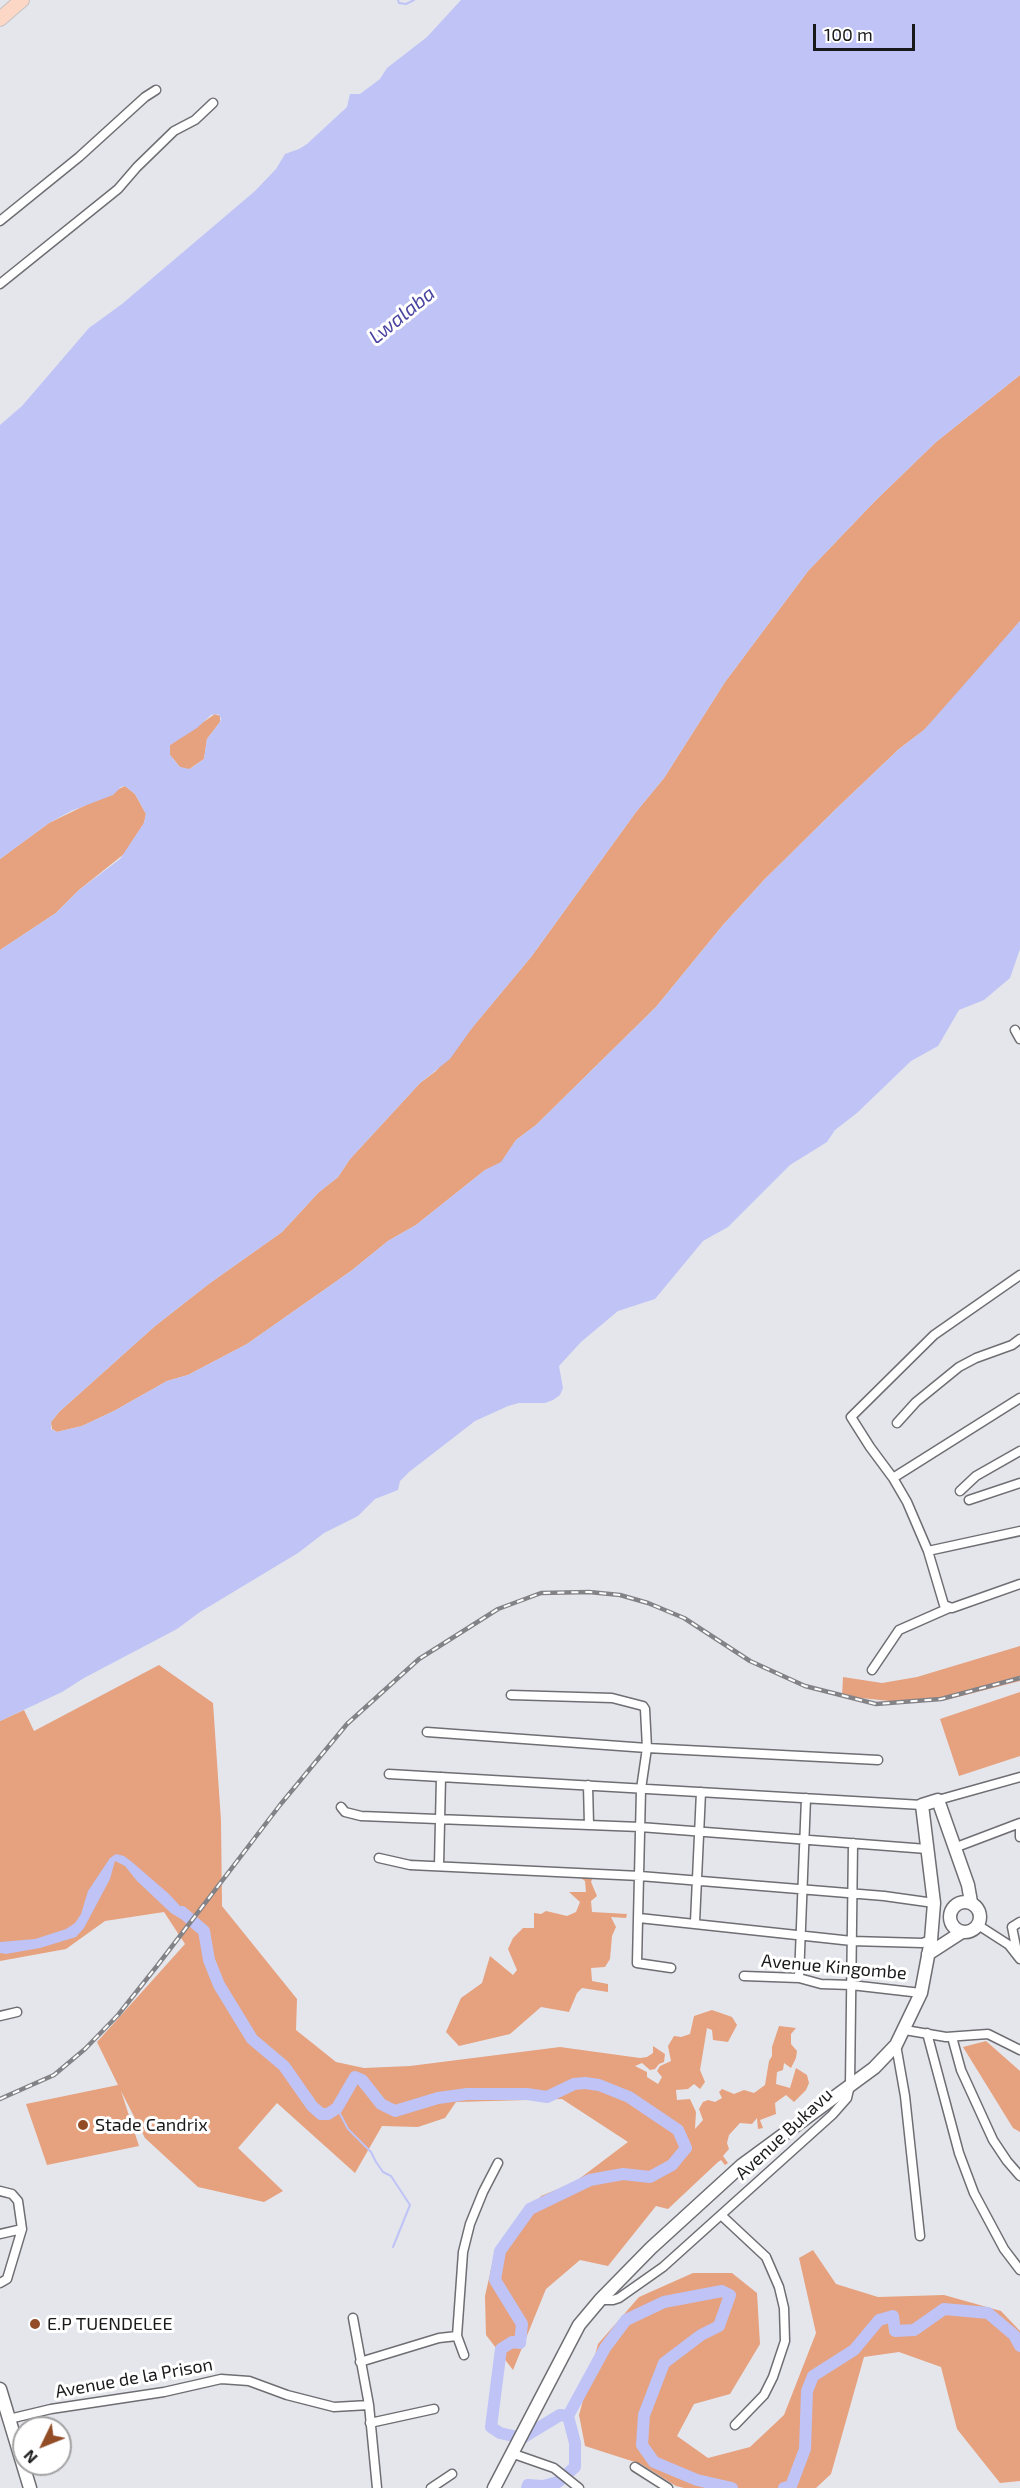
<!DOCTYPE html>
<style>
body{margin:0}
#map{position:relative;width:1020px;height:2488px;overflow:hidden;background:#e5e6ec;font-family:"Exo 2",sans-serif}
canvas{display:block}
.north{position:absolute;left:12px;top:2416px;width:60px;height:60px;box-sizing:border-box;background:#fff;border:2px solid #a3a3a4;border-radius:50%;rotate:227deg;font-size:16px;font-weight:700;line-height:24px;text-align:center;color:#19191b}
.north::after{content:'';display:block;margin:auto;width:21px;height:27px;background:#934d26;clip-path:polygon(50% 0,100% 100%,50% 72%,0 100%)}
.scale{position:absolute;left:813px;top:24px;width:102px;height:27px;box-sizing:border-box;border:3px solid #19191b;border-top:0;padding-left:8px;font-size:18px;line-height:21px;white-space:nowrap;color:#19191b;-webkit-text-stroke:4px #fff;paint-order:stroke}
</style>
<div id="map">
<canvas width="1020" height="2488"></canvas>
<div class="north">N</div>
<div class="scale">100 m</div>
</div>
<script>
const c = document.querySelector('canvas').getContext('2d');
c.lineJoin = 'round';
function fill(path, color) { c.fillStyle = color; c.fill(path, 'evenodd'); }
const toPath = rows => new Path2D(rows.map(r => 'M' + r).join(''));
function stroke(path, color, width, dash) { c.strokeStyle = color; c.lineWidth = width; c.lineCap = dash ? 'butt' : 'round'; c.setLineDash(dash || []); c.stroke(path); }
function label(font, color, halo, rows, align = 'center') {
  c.font = font + ' "Exo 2",sans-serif'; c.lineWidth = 6; c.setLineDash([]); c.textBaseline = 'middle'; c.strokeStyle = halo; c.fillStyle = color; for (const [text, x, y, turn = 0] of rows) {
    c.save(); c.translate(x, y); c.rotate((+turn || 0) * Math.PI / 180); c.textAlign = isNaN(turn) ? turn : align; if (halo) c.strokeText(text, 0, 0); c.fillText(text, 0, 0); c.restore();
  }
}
const green = toPath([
 [1020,375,1020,621,956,696,924,730,899,749,837,808,764,880,723,925,656,1007,536,1125,516,1140,501,1163,485,1170,416,1225,388,1241,351,1271,247,1344,188,1375,167,1381,114,1411,82,1426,57,1432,52,1429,51,1422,59,1412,155,1326,210,1283,282,1232,318,1193,338,1177,350,1159,420,1083,436,1071,531,957,636,812,664,778,725,682,808,571,875,501,936,442],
 [215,714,220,716,220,722,207,739,204,759,188,770,180,767,170,755,170,745],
 [125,786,135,794,146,814,144,823,124,854,79,890,56,913,0,950,0,859,49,823],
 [1020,1646,1020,1681,942,1701,899,1702,842,1696,843,1677,882,1683,917,1677],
 [159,1665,213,1703,221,1821,222,1906,297,1999,296,2030,336,2062,364,2068,410,2066,560,2047,640,2058,647,2057,653,2053,653,2046,665,2054,664,2062,659,2064,655,2069,650,2070,642,2063,635,2066,647,2072,647,2077,658,2084,662,2077,657,2071,660,2066,671,2061,668,2046,674,2036,681,2037,690,2034,694,2016,712,2010,732,2017,737,2025,728,2042,713,2040,712,2030,707,2028,700,2070,705,2082,700,2089,694,2084,688,2089,676,2090,677,2100,690,2099,696,2112,695,2129,703,2120,699,2109,703,2102,708,2100,715,2102,722,2098,719,2092,722,2089,734,2094,744,2090,754,2093,765,2085,769,2061,772,2056,772,2047,779,2026,796,2028,791,2034,791,2044,797,2051,796,2058,791,2068,784,2063,783,2070,777,2072,776,2084,790,2088,796,2068,807,2075,809,2083,806,2090,794,2102,786,2095,775,2103,776,2114,760,2120,763,2128,758,2129,757,2118,752,2124,740,2123,729,2135,727,2143,729,2149,723,2156,728,2163,725,2165,721,2160,718,2162,668,2209,656,2206,608,2266,580,2260,546,2289,513,2370,486,2335,485,2296,494,2256,541,2196,575,2182,628,2142,562,2099,456,2102,445,2118,418,2127,382,2126,355,2173,277,2103,238,2148,283,2191,264,2202,198,2187,145,2138,121,2091,139,2146,47,2165,26,2104,118,2085,97,2042,185,1944,164,1912,105,1921,66,1949,0,1961,0,1721,24,1710,34,1731],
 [1020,1692,1020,1756,959,1776,940,1719],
 [578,1876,593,1877,591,1882,597,1896,591,1901,592,1912,627,1914,626,1918,611,1917,616,1927,612,1936,610,1959,605,1967,591,1968,592,1981,608,1984,608,1992,582,1988,577,1993,569,2012,541,2007,510,2034,459,2046,446,2032,461,1998,482,1983,490,1956,513,1975,517,1970,508,1949,513,1938,523,1928,534,1928,534,1913,541,1914,546,1911,567,1916,576,1912,580,1902,569,1892,586,1892,585,1881],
 [986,2041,1020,2071,1020,2132,1013,2128,963,2047],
 [813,2250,836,2284,878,2297,944,2295,1001,2311,1020,2331,1020,2481,1000,2483,957,2429,941,2367,899,2352,864,2357,831,2474,816,2488,684,2488,676,2486,641,2464,585,2446,579,2415,598,2344,639,2297,693,2273,732,2273,757,2293,760,2344,730,2394,694,2404,677,2436,708,2458,750,2447,784,2415,816,2333,799,2258]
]);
const water = toPath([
 [461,0,1020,0,1020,375,936,442,875,501,808,571,725,682,664,778,636,812,531,957,472,1028,450,1059,420,1083,350,1159,338,1177,318,1193,282,1232,210,1283,155,1326,59,1412,51,1422,51,1429,57,1432,82,1426,114,1411,167,1381,188,1375,247,1344,351,1271,388,1241,416,1225,485,1170,501,1162,516,1140,536,1125,656,1007,723,925,764,880,837,808,899,749,924,730,1020,621,1020,949,1010,978,984,1000,959,1010,938,1046,911,1061,857,1113,835,1130,827,1142,790,1165,728,1227,703,1241,655,1299,618,1311,581,1342,559,1366,563,1388,560,1395,553,1400,545,1403,519,1403,508,1406,475,1421,409,1472,400,1481,398,1490,375,1499,358,1516,324,1533,298,1553,200,1612,177,1629,84,1678,62,1692,0,1721,0,950,56,913,79,890,120,859,144,823,146,814,135,794,125,786,121,787,113,795,71,811,49,823,0,859,0,425,22,406,89,328,122,304,255,191,276,169,285,154,299,149,307,144,347,107,350,94,360,94,380,79,387,68,427,37],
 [218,714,221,718,220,722,207,739,204,759,190,769,180,767,170,755,170,745,197,728,211,715],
 [116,1854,124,1856,132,1862,169,1894,194,1921,181,1919,171,1913,137,1881,125,1866,115,1861,110,1879,84,1928,76,1937,40,1948,6,1954,0,1953,0,1942,35,1939,66,1929,75,1923,81,1914,88,1891,110,1858]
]);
const stream = toPath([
 [398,0,399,3,406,4,414,0],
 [337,2108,348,2129,371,2152,376,2162,383,2172,391,2176,410,2205,393,2247]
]);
const river = toPath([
 [182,1912,204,1931,209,1960,219,1985,252,2039,284,2066,312,2106,321,2114,328,2114,337,2108,355,2077,362,2080,381,2104,395,2111,438,2098,467,2094,527,2094,547,2097,574,2084,585,2083,599,2085,629,2097,678,2130,686,2148,672,2165,650,2177,623,2174,590,2180,530,2209,500,2251,495,2280,522,2324,520,2343,512,2342,501,2349,491,2427,500,2433,522,2438,560,2415,568,2416,575,2443,575,2467,558,2482,543,2486,528,2485,527,2488],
 [568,2416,605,2348,626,2320,664,2302,722,2291,730,2295,719,2326,701,2335,664,2363,644,2415,642,2445,654,2462,697,2480,732,2488],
 [784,2488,791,2486,805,2449,807,2391,813,2376,854,2350,879,2320,893,2316,895,2331,914,2330,944,2309,988,2313,1014,2335,1020,2346]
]);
const street = toPath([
 [0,221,79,157,145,97,156,90],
 [0,284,118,189,137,167,174,131,195,120,213,103],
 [1015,1030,1020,1039],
 [1020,1275,934,1335,851,1417,870,1447,893,1478,1020,1398],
 [897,1423,916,1402,959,1367,976,1358,1012,1345,1020,1339],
 [893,1478,907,1502,928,1551,944,1605,952,1608,1020,1584],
 [960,1491,976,1476,1020,1451],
 [969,1500,1020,1483],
 [928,1551,1020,1531],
 [872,1670,899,1630,949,1608],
 [511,1695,612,1698,643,1706,645,1709,647,1748,641,1789,637,1963,671,1968],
 [427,1732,647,1748,878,1760],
 [389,1774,922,1805],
 [588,1785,589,1825],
 [938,1800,1020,1777],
 [341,1807,345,1812,361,1816,640,1827,927,1849],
 [954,1848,1020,1823,1020,1837],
 [379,1858,410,1865,640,1876,884,1896,934,1903],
 [439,1866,441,1777],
 [639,1918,852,1941,922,1943,931,1940],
 [695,1922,701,1792],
 [978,1925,1009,1945,1020,1959],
 [1017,1952,1012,1927,1020,1922],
 [744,1976,799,1978,821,1984,851,1985,921,1993],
 [799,1978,806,1798],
 [0,2016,17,2012],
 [905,2030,946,2037,988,2034,1020,2050],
 [927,2033,959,2153,974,2193,1004,2249,1020,2270],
 [952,2037,961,2070,993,2140,1007,2161,1020,2176],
 [896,2045,905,2096,920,2236],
 [0,2191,12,2194,18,2201,22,2229,7,2279,0,2283],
 [721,2215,766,2257,779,2287,784,2308,785,2341,773,2377,764,2395,735,2425],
 [0,2234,22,2229],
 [600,2300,613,2300,619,2298,663,2267,832,2115,847,2098,850,2085,853,1843],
 [353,2318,369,2405,377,2488],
 [464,2355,457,2336,463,2252,470,2224,483,2192,498,2163],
 [360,2362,439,2338,457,2336],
 [9,2419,51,2409,164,2392,221,2379,249,2381,287,2395,334,2407,369,2405],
 [370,2423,434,2409],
 [511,2453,554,2468,579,2488],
 [635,2467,668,2488],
 [431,2488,452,2474]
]);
const secondary = toPath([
 '950 1917a15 15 0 1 1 30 0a15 15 0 1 1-30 0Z',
 [928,1954,962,1932],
 [0,2389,30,2488],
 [494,2488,579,2325,600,2300,651,2248,742,2165,874,2068,896,2045,921,1993,931,1940,934,1903,922,1805,938,1800,968,1885,971,1902]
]);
const primary = toPath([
 [0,19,22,0]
]);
const rail = toPath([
 [0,2099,54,2075,85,2049,118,2015,157,1966,280,1805,347,1724,419,1659,498,1609,541,1593,589,1592,620,1595,648,1603,684,1618,750,1661,805,1686,876,1704,941,1699,1020,1678]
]);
const markers = [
 [83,2125,6,"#934d26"],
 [35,2324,6,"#934d26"]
];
const streetNames = [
 ["Avenue Kingombe",834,1967,5],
 ["Avenue Bukavu",784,2134,-43],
 ["Avenue de la Prison",134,2378,-10]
];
const poiNames = [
 ["Stade Candrix",95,2125],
 ["E.P TUENDELEE",47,2324]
];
const waterNames = [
 ["Lwalaba",402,315,-39]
];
fill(green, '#e6a17e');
fill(water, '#bfc3f5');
stroke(stream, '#bfc3f5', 2);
stroke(river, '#bfc3f5', 12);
stroke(street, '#6e6e73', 11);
stroke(secondary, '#6e6e73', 15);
stroke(primary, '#c3c3c4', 16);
stroke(street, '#fff', 8);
stroke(secondary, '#fff', 12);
stroke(primary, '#fdd7c5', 14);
stroke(rail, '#828287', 4.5);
stroke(rail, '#fff', 2, [7]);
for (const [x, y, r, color] of markers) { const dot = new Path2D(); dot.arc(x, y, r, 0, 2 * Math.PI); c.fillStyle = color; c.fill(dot); stroke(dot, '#fff', 2); }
label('18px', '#19191b', '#fff', streetNames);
label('18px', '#19191b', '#fff', poiNames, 'left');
label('italic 20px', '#4a44a1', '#fff', waterNames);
</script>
